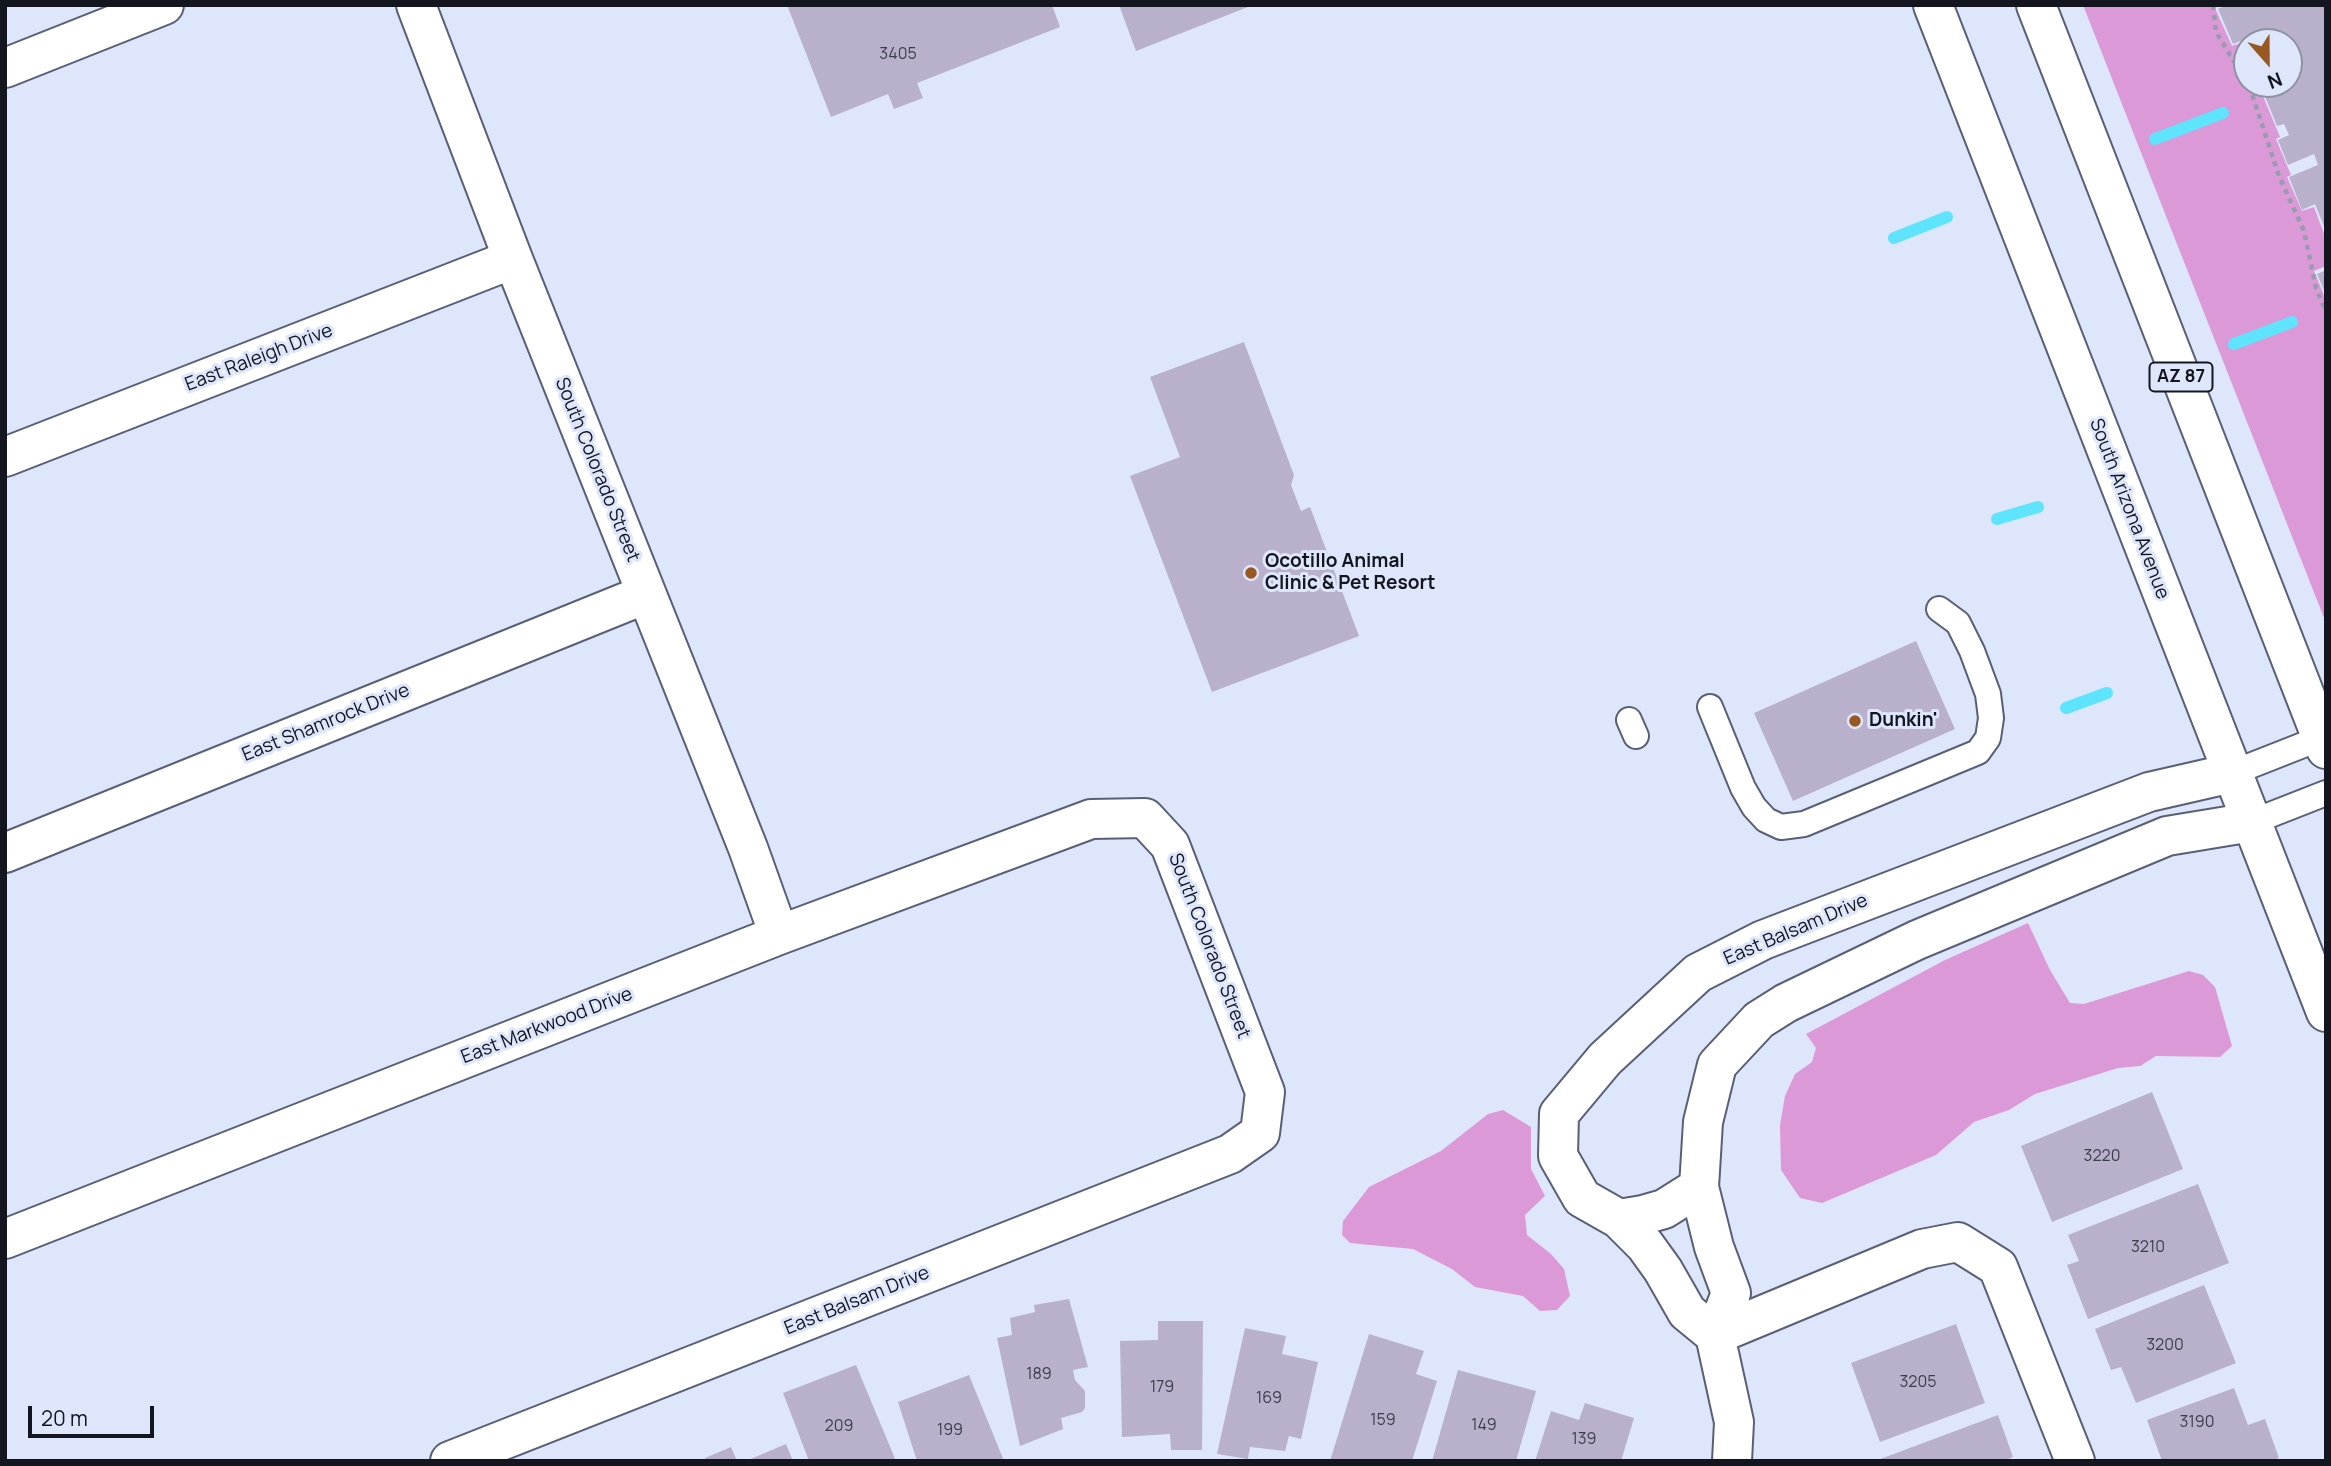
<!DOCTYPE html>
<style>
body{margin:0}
#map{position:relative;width:2331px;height:1466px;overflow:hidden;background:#dee6fb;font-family:Manrope,sans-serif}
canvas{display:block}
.frame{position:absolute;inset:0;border:7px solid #13161f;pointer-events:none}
.north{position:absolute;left:2233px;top:28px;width:70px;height:70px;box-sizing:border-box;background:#dee6fb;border:2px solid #8d93a3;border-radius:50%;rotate:159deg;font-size:19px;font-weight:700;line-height:28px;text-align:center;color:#13161f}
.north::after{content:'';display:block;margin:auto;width:24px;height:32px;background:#985822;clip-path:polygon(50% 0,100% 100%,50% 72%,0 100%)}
.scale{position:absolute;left:28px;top:1406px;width:126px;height:32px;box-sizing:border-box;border:4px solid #13161f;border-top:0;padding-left:9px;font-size:21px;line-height:24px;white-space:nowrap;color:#13161f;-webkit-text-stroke:5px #dee6fb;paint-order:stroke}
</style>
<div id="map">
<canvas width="2331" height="1466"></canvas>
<div class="frame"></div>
<div class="north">N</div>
<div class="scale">20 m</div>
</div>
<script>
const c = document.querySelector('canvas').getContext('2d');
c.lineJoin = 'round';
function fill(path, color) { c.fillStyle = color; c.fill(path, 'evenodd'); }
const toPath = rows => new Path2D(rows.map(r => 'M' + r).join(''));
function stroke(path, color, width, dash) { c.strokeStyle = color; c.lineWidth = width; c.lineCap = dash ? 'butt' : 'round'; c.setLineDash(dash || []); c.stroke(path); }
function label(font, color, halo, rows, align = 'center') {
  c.font = font + ' Manrope,sans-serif'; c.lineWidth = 6; c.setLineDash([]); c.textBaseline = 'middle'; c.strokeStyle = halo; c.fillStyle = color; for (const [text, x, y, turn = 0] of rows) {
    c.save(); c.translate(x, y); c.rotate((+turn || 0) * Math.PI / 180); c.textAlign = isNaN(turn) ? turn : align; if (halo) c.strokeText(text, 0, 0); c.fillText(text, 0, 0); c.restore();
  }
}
const green = toPath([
 [2083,5,2220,5,2215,8,2232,46,2241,43,2247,56,2247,84,2258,84,2280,137,2276,139,2291,175,2287,177,2302,211,2314,207,2326,239,2326,266,2314,271,2326,300,2326,623],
 [2028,923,2050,970,2070,1003,2084,1004,2189,971,2203,975,2215,987,2232,1046,2220,1057,2156,1056,2140,1066,2118,1068,2035,1094,2009,1110,1974,1122,1936,1155,1822,1203,1800,1198,1781,1170,1780,1125,1785,1096,1795,1074,1812,1062,1816,1048,1806,1034,1945,960],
 [1503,1110,1531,1127,1531,1169,1545,1196,1525,1215,1527,1235,1551,1254,1564,1269,1570,1296,1557,1310,1540,1311,1523,1296,1475,1287,1452,1269,1413,1249,1350,1243,1342,1235,1343,1221,1369,1187,1441,1151,1488,1114]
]);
const stream = toPath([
 [2155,139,2223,113],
 [1894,238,1947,217],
 [2234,344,2292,322],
 [1997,519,2038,507],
 [2066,708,2107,693]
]);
const building = toPath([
 [787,5,1052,5,1060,27,917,83,923,98,894,109,888,94,831,117],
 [1119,5,1253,5,1136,51],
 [2227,5,2326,5,2326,231,2315,204,2302,210,2289,177,2318,165,2314,154,2288,165,2278,140,2289,135,2284,124,2277,126,2260,84,2289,84,2289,42,2264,42,2260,33,2233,44,2218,9],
 [2326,270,2326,295,2317,274],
 [1244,342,1294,475,1291,485,1301,511,1310,507,1359,636,1212,692,1130,476,1180,457,1150,377],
 [1916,641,1955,729,1793,801,1754,713],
 [2152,1092,2183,1169,2052,1222,2021,1146],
 [2198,1184,2229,1263,2088,1319,2067,1265,2079,1261,2068,1235],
 [2204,1285,2236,1363,2136,1403,2121,1367,2111,1370,2095,1329],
 [1069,1299,1088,1367,1073,1370,1075,1380,1085,1391,1085,1408,1082,1412,1061,1418,1063,1429,1020,1446,997,1338,1012,1335,1010,1318,1035,1312,1034,1305],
 [1158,1321,1203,1321,1202,1450,1171,1450,1170,1434,1122,1437,1120,1341,1158,1340],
 [1956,1324,1985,1403,1880,1442,1851,1363],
 [1245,1328,1286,1336,1282,1354,1318,1362,1301,1439,1289,1436,1285,1451,1250,1447,1248,1459,1217,1454],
 [1369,1334,1424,1351,1416,1374,1437,1381,1412,1461,1330,1461],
 [856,1365,896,1461,809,1461,783,1393],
 [1458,1370,1536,1391,1516,1461,1432,1461],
 [969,1375,1004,1461,917,1461,898,1402],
 [2234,1388,2248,1425,2265,1419,2279,1458,2271,1461,2162,1461,2147,1420],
 [1585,1403,1634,1418,1621,1461,1535,1461,1551,1411,1579,1420],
 [1998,1415,2013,1457,2004,1461,1875,1461],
 [786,1444,793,1461,746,1461],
 [731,1447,737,1461,706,1461,705,1458]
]);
const path = toPath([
 [2213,5,2216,32,2250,88,2279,176,2304,231,2316,288,2326,312]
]);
const lane = toPath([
 [1710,707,1743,788,1754,807,1766,820,1781,827,1804,824,1978,752,1988,738,1991,718,1988,694,1972,651,1958,623,1939,609],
 [1629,720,1636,736],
 [2232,773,2326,736],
 [2252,822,2326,793]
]);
const street = toPath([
 [416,5,513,259,748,848,779,935],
 [5,68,164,5],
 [5,457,513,259],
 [5,853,646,594],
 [1619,1219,1643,1215,1664,1209,1699,1187],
 [5,1239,779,935,1091,819,1145,818,1170,845,1265,1092,1260,1133,1230,1154,450,1461],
 [1715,1335,1687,1312,1663,1270,1645,1245,1619,1219,1582,1198,1558,1156,1559,1114,1605,1059,1698,973,1763,940,2149,792,2232,773],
 [1715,1335,1922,1249,1958,1242,1998,1267,2075,1461],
 [1732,1461,1734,1422,1715,1335,1731,1293,1714,1247,1699,1187,1703,1122,1717,1065,1759,1020,1786,1003,1917,940,2167,836,2252,822]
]);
const primary = toPath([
 [1933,5,2326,1012],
 [2036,5,2326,749]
]);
const markers = [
 [1251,573,7,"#985822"],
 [1855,721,7,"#985822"]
];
const numberNames = [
 ["3405",898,55],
 ["3220",2102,1157],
 ["3210",2148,1248],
 ["3200",2165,1346],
 ["189",1039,1375],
 ["3205",1918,1383],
 ["179",1162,1388],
 ["169",1269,1399],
 ["159",1383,1421],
 ["3190",2197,1423],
 ["149",1484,1426],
 ["209",839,1427],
 ["199",950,1431],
 ["139",1584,1440]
];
const shields = [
 [2181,377,63]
];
const shieldNames = [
 ["AZ 87",2181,377]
];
const streetNames = [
 ["East Raleigh Drive",259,358,-21],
 ["South Colorado Street",597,470,68],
 ["South Arizona Avenue",2129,509,69],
 ["East Shamrock Drive",326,723,-22],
 ["East Balsam Drive",1796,930,-23],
 ["South Colorado Street",1209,946,69],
 ["East Markwood Drive",547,1026,-21],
 ["East Balsam Drive",857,1301,-22]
];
const poiNames = [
 ["Ocotillo Animal",1265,562],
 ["Clinic & Pet Resort",1265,584],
 ["Dunkin'",1869,721]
];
fill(green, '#dc99d8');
stroke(stream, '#5ee4fd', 12);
fill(building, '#b9b1cb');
stroke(lane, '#585f76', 28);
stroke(street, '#585f76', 42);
stroke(primary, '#585f76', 42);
stroke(path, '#969cad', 4.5, [5, 5]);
stroke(lane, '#fff', 24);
stroke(street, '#fff', 38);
stroke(primary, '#fff', 38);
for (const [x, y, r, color] of markers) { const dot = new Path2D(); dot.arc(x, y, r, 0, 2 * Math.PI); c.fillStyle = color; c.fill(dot); stroke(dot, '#dee6fb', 2.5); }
label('16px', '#3c3d4a', null, numberNames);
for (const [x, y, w] of shields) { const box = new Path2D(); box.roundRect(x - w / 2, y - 14.5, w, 29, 5); c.fillStyle = '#dee6fb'; c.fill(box); stroke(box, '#13161f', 2); }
label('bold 18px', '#13161f', null, shieldNames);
label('19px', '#13161f', '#dee6fb', streetNames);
label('bold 19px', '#13161f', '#dee6fb', poiNames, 'left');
</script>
